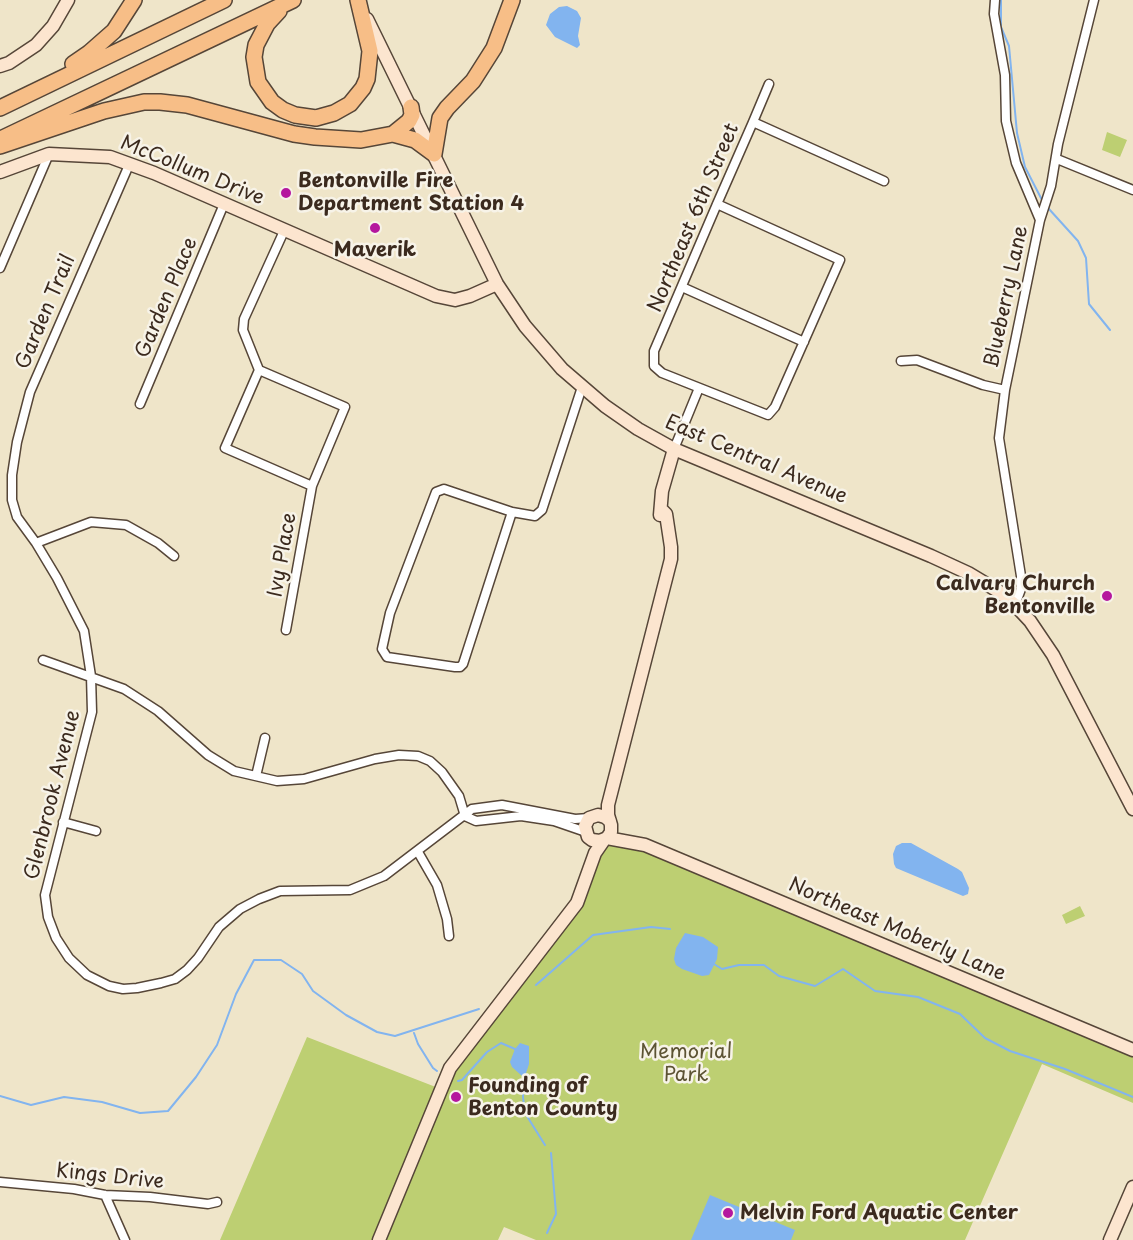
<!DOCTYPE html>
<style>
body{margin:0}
canvas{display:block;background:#efe5c9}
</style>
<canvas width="1133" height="1240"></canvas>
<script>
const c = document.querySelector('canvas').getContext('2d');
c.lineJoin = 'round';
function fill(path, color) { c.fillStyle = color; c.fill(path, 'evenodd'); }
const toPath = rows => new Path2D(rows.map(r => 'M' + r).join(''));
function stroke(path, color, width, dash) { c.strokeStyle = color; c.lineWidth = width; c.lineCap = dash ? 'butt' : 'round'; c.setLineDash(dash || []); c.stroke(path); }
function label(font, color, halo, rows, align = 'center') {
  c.font = font + ' "Playpen Sans",sans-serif'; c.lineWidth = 5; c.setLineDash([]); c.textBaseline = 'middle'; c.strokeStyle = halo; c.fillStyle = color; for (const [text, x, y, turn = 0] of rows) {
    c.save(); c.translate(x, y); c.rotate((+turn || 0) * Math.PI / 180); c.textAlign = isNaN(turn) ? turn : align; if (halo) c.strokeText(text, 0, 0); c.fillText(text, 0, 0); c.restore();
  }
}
const green = toPath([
 [1107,132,1127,140,1120,157,1102,150],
 [620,842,1133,1057,1133,1103,1042,1064,965,1240,536,1240,504,1227,498,1240,220,1240,307,1037,446,1091,458,1066,581,909,589,891,600,853,605,845],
 [1080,906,1085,916,1066,924,1062,915]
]);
const water = toPath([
 [567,6,577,11,581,18,578,36,580,45,577,48,555,37,546,25,550,14,559,7],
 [902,843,911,843,958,869,962,872,969,888,968,894,963,896,896,868,894,864,893,854,896,846],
 [685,933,703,937,718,947,717,959,709,975,702,976,682,969,676,965,674,959,676,948],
 [520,1043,529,1046,529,1064,525,1076,522,1076,512,1067,510,1062,515,1049],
 [710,1195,795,1230,791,1240,691,1240]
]);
const stream = toPath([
 [1001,0,1001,27,1009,46,1017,133,1025,167,1042,200],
 [1049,209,1078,241,1086,258,1089,304,1110,330],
 [714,964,722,969,739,965,764,965,779,976,815,986,843,969,875,991,918,997,960,1014,985,1038,1010,1051,1065,1069,1133,1097],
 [536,985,593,935,651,927,670,929],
 [414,1033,418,1044,433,1068,437,1071],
 [524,1073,523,1097,525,1113,545,1145],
 [458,1081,462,1080,487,1052,501,1043,515,1049,516,1051],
 [0,1096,31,1105,64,1097,102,1102,140,1113,168,1111,196,1077,217,1045,236,994,254,960,281,960,302,974,313,991,346,1015,377,1032,395,1036,479,1009],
 [547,1233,556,1214,551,1153]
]);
const street = toPath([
 [995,0,994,14,1005,75,1006,121,1016,163,1040,220],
 [753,122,884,181],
 [1057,159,1133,190],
 [129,165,30,392,17,442,12,475,12,500,17,517,36,543,57,578,84,631,91,676,92,712,45,895,48,917,56,938,69,958,87,975,109,986,123,989,137,988,161,983,175,979,187,970,198,958,219,927,240,909,259,899,280,891,350,890,384,876,472,809,502,805,575,819,589,818],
 [717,204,840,260,775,407,768,415,662,373,654,366,654,351,717,204,753,122,769,84],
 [284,231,244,319,243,330,259,370,225,448,312,486],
 [0,268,49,154],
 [682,287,804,342],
 [901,361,917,360,983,385,1005,390],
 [259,370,345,407,312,486,286,630],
 [140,404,224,204],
 [674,449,699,388],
 [512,512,463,664,460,667,455,667,387,657,382,649,390,613,436,492,444,489,512,512,535,516,542,510,582,387],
 [36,543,91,522,126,525,158,543,174,556],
 [1015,605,1021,589,1021,576,999,438,1005,390,1040,220,1051,186,1058,144,1094,0],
 [43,660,124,689,158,711,208,755,234,771,277,781,304,779,375,759,399,755,418,756,430,761,442,772,459,796,465,816],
 [256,776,265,738],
 [465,816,476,821,521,816,554,821,586,832],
 [63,822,96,831],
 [418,852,437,885,447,919,449,936],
 [0,1182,74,1189,105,1195,150,1197,208,1204,217,1202],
 [105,1195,125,1240]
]);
const secondary = toPath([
 [367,19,497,284,525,326,562,369,605,406,638,429,674,449,931,556,968,573,998,591,1015,605,1030,621,1053,655,1133,809],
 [0,66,9,63,36,45,53,26,68,0],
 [0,172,49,154,110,157,154,173,436,296,455,300,470,296,497,284],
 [660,515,662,491,674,449],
 [610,821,605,817,598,815,589,818,585,826,588,837,592,840,600,841,607,838,611,832,611,825,608,815,608,805,671,559,671,547,666,514,661,509],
 [607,838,645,845,1133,1050],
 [379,1240,450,1068,577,903,595,853,604,840],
 [1110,1240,1133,1187]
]);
const highway = toPath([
 [279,11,267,24,256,45,254,57,258,82,272,102,283,110,295,115,316,118,334,113,350,104,363,88,367,79,370,51,358,0],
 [73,64,89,53,114,31,134,0],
 [0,108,224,0],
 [393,134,409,121,412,115,411,107],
 [3,138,293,0],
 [0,146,104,111,144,102,160,102,187,105,294,134,315,137,361,140,393,134,415,140,434,154,440,118,447,108,473,81,494,48,512,0]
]);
const markers = [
 [286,193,6,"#b5179e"],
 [375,228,6,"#b5179e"],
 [1107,596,6,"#b5179e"],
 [456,1097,6,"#b5179e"],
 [728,1213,6,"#b5179e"]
];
const streetNames = [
 ["McCollum Drive",192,171,22],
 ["Northeast 6th Street",694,218,-67],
 ["Blueberry Lane",1007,297,-78],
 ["Garden Place",167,298,-67],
 ["Garden Trail",46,312,-67],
 ["East Central Avenue",756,460,23],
 ["Ivy Place",283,555,-80],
 ["Glenbrook Avenue",53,795,-76],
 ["Northeast Moberly Lane",897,930,23],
 ["Kings Drive",110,1177,6]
];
const poiNames = [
 ["Bentonville Fire",298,181],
 ["Department Station 4",298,204],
 ["Maverik",375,250,"center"],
 ["Calvary Church",1095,584,"right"],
 ["Bentonville",1095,607,"right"],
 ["Founding of",468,1086],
 ["Benton County",468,1109],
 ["Melvin Ford Aquatic Center",740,1213]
];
const parkNames = [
 ["Memorial",686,1052],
 ["Park",686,1075]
];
fill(green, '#bdcf72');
fill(water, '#82b4ef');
stroke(stream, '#82b4ef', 2);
stroke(street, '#564638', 11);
stroke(secondary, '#564638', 15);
stroke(highway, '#564638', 18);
stroke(street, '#fff', 8);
stroke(secondary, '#fce5cf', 12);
stroke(highway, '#f7be87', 15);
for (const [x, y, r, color] of markers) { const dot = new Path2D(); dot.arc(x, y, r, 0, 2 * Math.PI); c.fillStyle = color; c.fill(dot); stroke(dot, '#f7f3e8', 2); }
label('20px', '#3b2a1e', '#f7f3e8', streetNames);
label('bold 20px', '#3b2a1e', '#f7f3e8', poiNames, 'left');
label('20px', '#5c5333', '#f7f3e8', parkNames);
</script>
